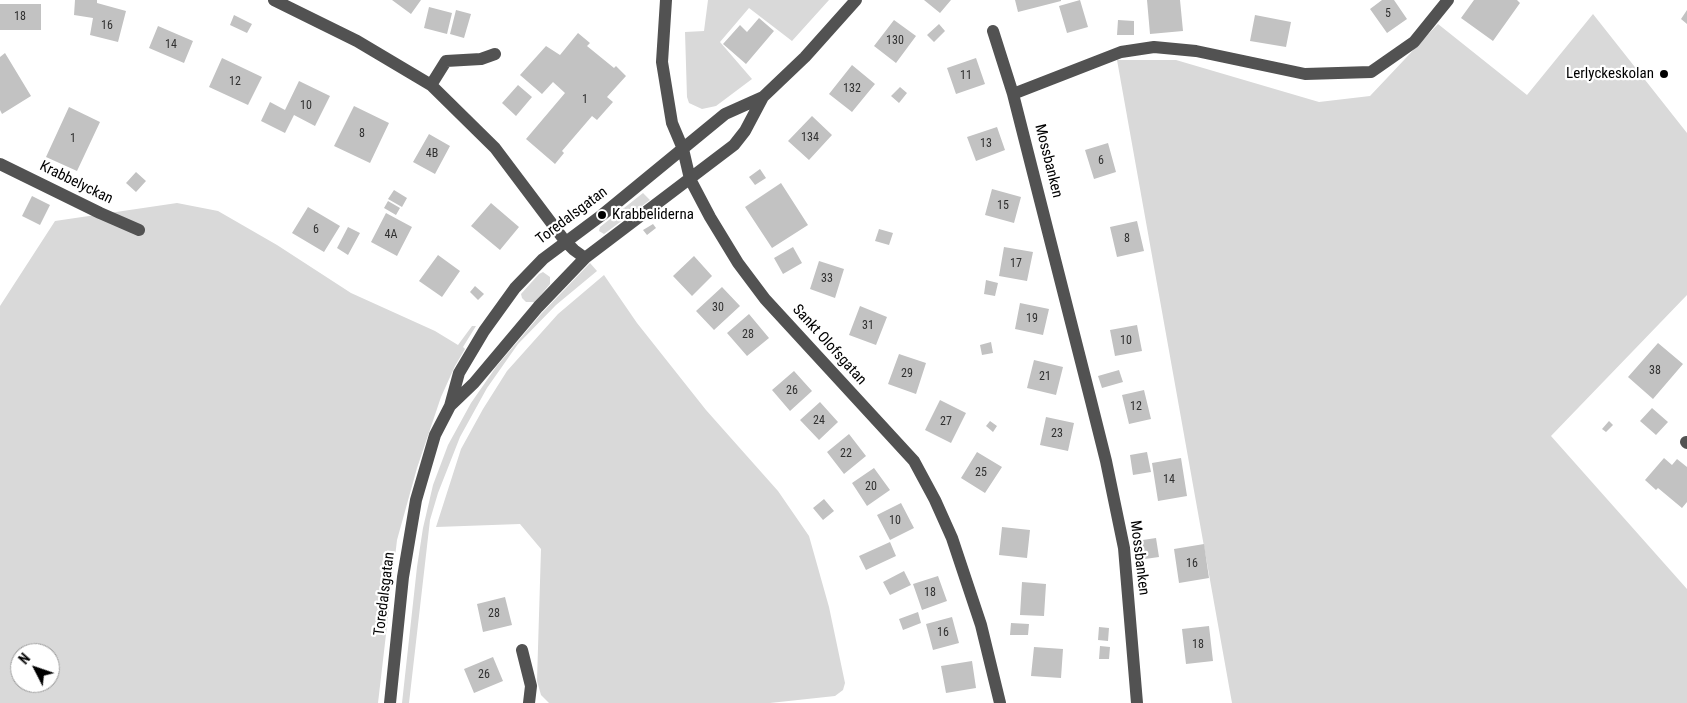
<!DOCTYPE html>
<style>
body{margin:0}
#map{position:relative;width:1687px;height:703px;overflow:hidden;background:#fff;font-family:"Roboto Condensed",sans-serif}
canvas{display:block}
.north{position:absolute;left:10px;top:643px;width:50px;height:50px;box-sizing:border-box;background:#fff;border:1px solid #999;border-radius:50%;rotate:311deg;font-size:14px;font-weight:700;line-height:20px;text-align:center;color:#000}
.north::after{content:'';display:block;margin:auto;width:18px;height:22px;background:#000;clip-path:polygon(50% 0,100% 100%,50% 72%,0 100%)}
</style>
<div id="map">
<canvas width="1687" height="703"></canvas>
<div class="north">N</div>
</div>
<script>
const c = document.querySelector('canvas').getContext('2d');
c.lineJoin = 'round';
function fill(path, color) { c.fillStyle = color; c.fill(path, 'evenodd'); }
const toPath = rows => new Path2D(rows.map(r => 'M' + r).join(''));
function stroke(path, color, width, dash) { c.strokeStyle = color; c.lineWidth = width; c.lineCap = dash ? 'butt' : 'round'; c.setLineDash(dash || []); c.stroke(path); }
function label(font, color, halo, rows, align = 'center') {
  c.font = font + ' "Roboto Condensed",sans-serif'; c.lineWidth = 4.5; c.setLineDash([]); c.textBaseline = 'middle'; c.strokeStyle = halo; c.fillStyle = color; for (const [text, x, y, turn = 0] of rows) {
    c.save(); c.translate(x, y); c.rotate((+turn || 0) * Math.PI / 180); c.textAlign = isNaN(turn) ? turn : align; if (halo) c.strokeText(text, 0, 0); c.fillText(text, 0, 0); c.restore();
  }
}
const green = toPath([
 [708,0,829,0,792,41,749,8,720,42,752,79,716,106,702,109,689,103,687,97,685,32,704,31],
 [1593,14,1687,133,1687,295,1551,436,1687,589,1687,703,1232,703,1117,60,1176,60,1319,102,1370,96,1438,24,1527,95],
 [643,193,650,200,604,234,599,231,600,227],
 [177,203,218,211,277,245,351,293,435,331,458,345,472,326,476,326,463,347,465,349,455,366,441,397,417,468,397,540,378,703,0,703,0,306,55,221],
 [20,653,50,653,50,683,20,683],
 [590,263,597,271,556,305,518,344,487,388,460,437,438,493,430,520,409,703,402,703,417,567,423,528,433,485,448,445,471,403,496,367,541,314],
 [543,272,550,277,550,284,535,302,526,302,522,298,521,294,539,274],
 [604,275,637,323,706,410,778,491,809,536,829,607,845,683,843,690,835,696,770,703,549,703,541,695,537,681,541,549,520,524,436,527,461,449,483,409,507,371,558,314]
]);
const building = toPath([
 [75,0,97,0,97,3,126,11,118,42,90,35,93,18,74,15],
 [392,0,421,0,411,14],
 [924,0,951,0,940,13],
 [1015,0,1061,0,1061,1,1018,12],
 [1080,0,1088,27,1067,33,1059,6],
 [1147,0,1180,0,1183,31,1150,34],
 [1382,0,1394,0,1407,19,1387,33,1370,9],
 [1474,0,1517,0,1520,3,1493,41,1461,18],
 [0,4,41,4,41,30,0,30],
 [429,7,452,13,447,34,424,28],
 [456,10,471,14,464,38,450,34],
 [1687,10,1687,24,1681,19],
 [234,15,252,24,247,33,230,25],
 [1255,15,1291,22,1286,47,1250,41],
 [759,18,774,31,746,64,723,44,740,25,747,32],
 [894,20,916,36,896,63,874,46],
 [1118,20,1134,21,1134,35,1117,35],
 [939,24,945,31,934,42,927,35],
 [158,26,193,41,184,63,149,48],
 [578,33,590,43,587,46,614,68,616,66,626,76,607,97,613,102,597,120,592,116,562,151,564,153,555,164,526,139,565,93,553,82,542,94,520,75,546,46,560,55],
 [5,53,31,96,2,114,0,110,0,57],
 [222,58,262,77,248,105,209,87],
 [976,58,985,84,956,94,947,68],
 [852,65,875,84,852,112,829,94],
 [299,81,330,96,315,126,294,115,285,133,261,121,270,102,285,110],
 [518,85,532,97,516,116,502,103],
 [900,87,907,93,899,103,891,96],
 [354,106,389,123,370,163,334,146],
 [69,107,100,122,77,171,46,157],
 [812,116,832,135,809,160,788,141],
 [997,127,1005,150,976,161,967,137],
 [429,134,450,146,435,174,413,162],
 [1108,143,1116,172,1094,179,1085,150],
 [760,169,766,178,755,185,749,177],
 [136,172,146,181,136,192,126,183],
 [781,183,808,225,772,248,745,207],
 [992,189,1021,197,1014,223,985,215],
 [394,190,407,198,402,207,388,199],
 [600,193,603,198,595,205,591,200],
 [32,196,50,205,40,225,22,216],
 [388,201,400,208,396,215,384,208],
 [491,203,519,227,500,250,471,226],
 [308,207,340,226,324,252,292,233],
 [386,213,412,227,397,256,371,242],
 [1137,221,1144,251,1117,257,1110,227],
 [653,224,656,228,647,235,643,230],
 [348,227,360,233,348,255,337,248],
 [879,229,893,233,889,245,875,241],
 [793,247,802,263,783,274,774,258],
 [1004,247,1033,252,1027,281,999,276],
 [438,255,460,271,442,297,419,281],
 [694,256,712,276,692,296,673,276],
 [819,261,844,269,835,298,810,289],
 [986,280,998,283,995,296,984,294],
 [475,286,484,294,478,300,470,292],
 [722,287,740,306,714,330,696,311],
 [1020,303,1049,309,1043,335,1015,329],
 [860,306,887,317,876,345,849,335],
 [749,314,769,338,747,356,727,333],
 [1137,325,1142,351,1115,356,1110,330],
 [991,342,993,353,982,355,980,345],
 [1658,343,1683,364,1653,399,1628,377],
 [899,354,926,363,916,394,888,384],
 [1034,360,1063,367,1056,395,1027,388],
 [1119,370,1123,382,1102,388,1098,376],
 [794,371,812,391,790,411,772,390],
 [1144,390,1151,419,1129,424,1122,395],
 [940,400,966,413,951,443,925,430],
 [820,402,838,422,819,440,800,420],
 [1652,408,1668,422,1656,435,1640,421],
 [1046,417,1074,423,1068,451,1040,445],
 [990,421,997,426,993,432,986,426],
 [1609,421,1613,425,1606,432,1602,429],
 [849,434,866,456,844,474,827,452],
 [977,452,1002,467,985,493,961,478],
 [1147,452,1151,472,1133,475,1130,455],
 [1181,458,1187,496,1158,501,1152,463],
 [1664,458,1672,465,1677,459,1687,467,1687,502,1682,508,1658,488,1656,490,1645,480],
 [874,468,890,490,867,506,852,483],
 [824,499,834,511,823,520,813,508],
 [901,503,914,528,890,540,877,515],
 [1002,527,1030,530,1027,558,999,555],
 [1156,538,1159,557,1138,560,1136,541],
 [890,542,896,556,866,570,859,556],
 [1204,544,1209,578,1179,583,1174,549],
 [904,571,911,585,890,595,883,582],
 [938,576,947,601,922,610,913,584],
 [1022,582,1046,584,1044,616,1020,615],
 [505,597,512,625,483,632,477,604],
 [918,612,921,623,903,630,899,619],
 [952,617,959,643,933,650,926,624],
 [1011,623,1029,624,1028,635,1010,635],
 [1209,626,1213,661,1186,664,1182,629],
 [1099,627,1109,628,1108,641,1098,640],
 [1100,646,1110,647,1109,659,1099,659],
 [1034,647,1063,649,1061,678,1031,676],
 [493,657,503,681,474,693,464,669],
 [972,661,976,688,946,693,941,666]
]);
const minor = toPath([
 [274,0,357,41,431,85,495,148,565,241,574,250,585,258],
 [666,0,662,62,672,123,683,149,690,179,710,217,738,263,765,299,914,461,935,500,952,538,981,625,1000,703],
 [993,31,1013,94],
 [431,85,446,61,481,59,495,54],
 [0,164,100,213,139,230],
 [450,406,474,383,538,307,585,258,734,145,745,131,763,97,805,57,856,0],
 [1686,442,1687,443],
 [522,650,531,686,529,703],
 [390,703,403,577,416,500,435,435,450,406,459,373,484,331,515,288,543,259,602,215,725,114,763,97],
 [1137,703,1124,548,1106,461,1090,397,1013,94,1121,52,1154,47,1196,51,1305,74,1371,72,1414,42,1448,0]
]);
const markers = [
 [1664,74,5,"#000"],
 [602,215,5,"#000"]
];
const numberNames = [
 ["5",1388,14],
 ["18",20,17],
 ["16",107,26],
 ["130",895,41],
 ["14",171,45],
 ["11",966,76],
 ["12",235,82],
 ["132",852,89],
 ["1",585,100],
 ["10",306,106],
 ["8",362,134],
 ["134",810,138],
 ["1",73,139],
 ["13",986,144],
 ["4B",432,154],
 ["6",1101,161],
 ["15",1003,206],
 ["6",316,230],
 ["4A",391,235],
 ["8",1127,239],
 ["17",1016,264],
 ["33",827,279],
 ["30",718,308],
 ["19",1032,319],
 ["31",868,326],
 ["28",748,335],
 ["10",1126,341],
 ["38",1655,371],
 ["29",907,374],
 ["21",1045,377],
 ["26",792,391],
 ["12",1136,407],
 ["24",819,421],
 ["27",946,422],
 ["23",1057,434],
 ["22",846,454],
 ["25",981,473],
 ["14",1169,480],
 ["20",871,487],
 ["10",895,521],
 ["16",1192,564],
 ["18",930,593],
 ["28",494,614],
 ["16",943,633],
 ["18",1198,645],
 ["26",484,675]
];
const poiNames = [
 ["Lerlyckeskolan",1654,74],
 ["Krabbeliderna",612,215,"left"]
];
const streetNames = [
 ["Mossbanken",1048,161,76],
 ["Krabbelyckan",76,183,26],
 ["Toredalsgatan",572,216,-37],
 ["Sankt Olofsgatan",829,345,48],
 ["Mossbanken",1139,558,83],
 ["Toredalsgatan",385,594,-83]
];
fill(green, '#d9d9d9');
fill(building, '#c2c2c2');
stroke(minor, '#525252', 12);
for (const [x, y, r, color] of markers) { const dot = new Path2D(); dot.arc(x, y, r, 0, 2 * Math.PI); c.fillStyle = color; c.fill(dot); stroke(dot, '#fff', 2); }
label('12px', '#303030', null, numberNames);
label('15px', '#000', '#fff', poiNames, 'right');
label('15px', '#000', '#fff', streetNames);
</script>
